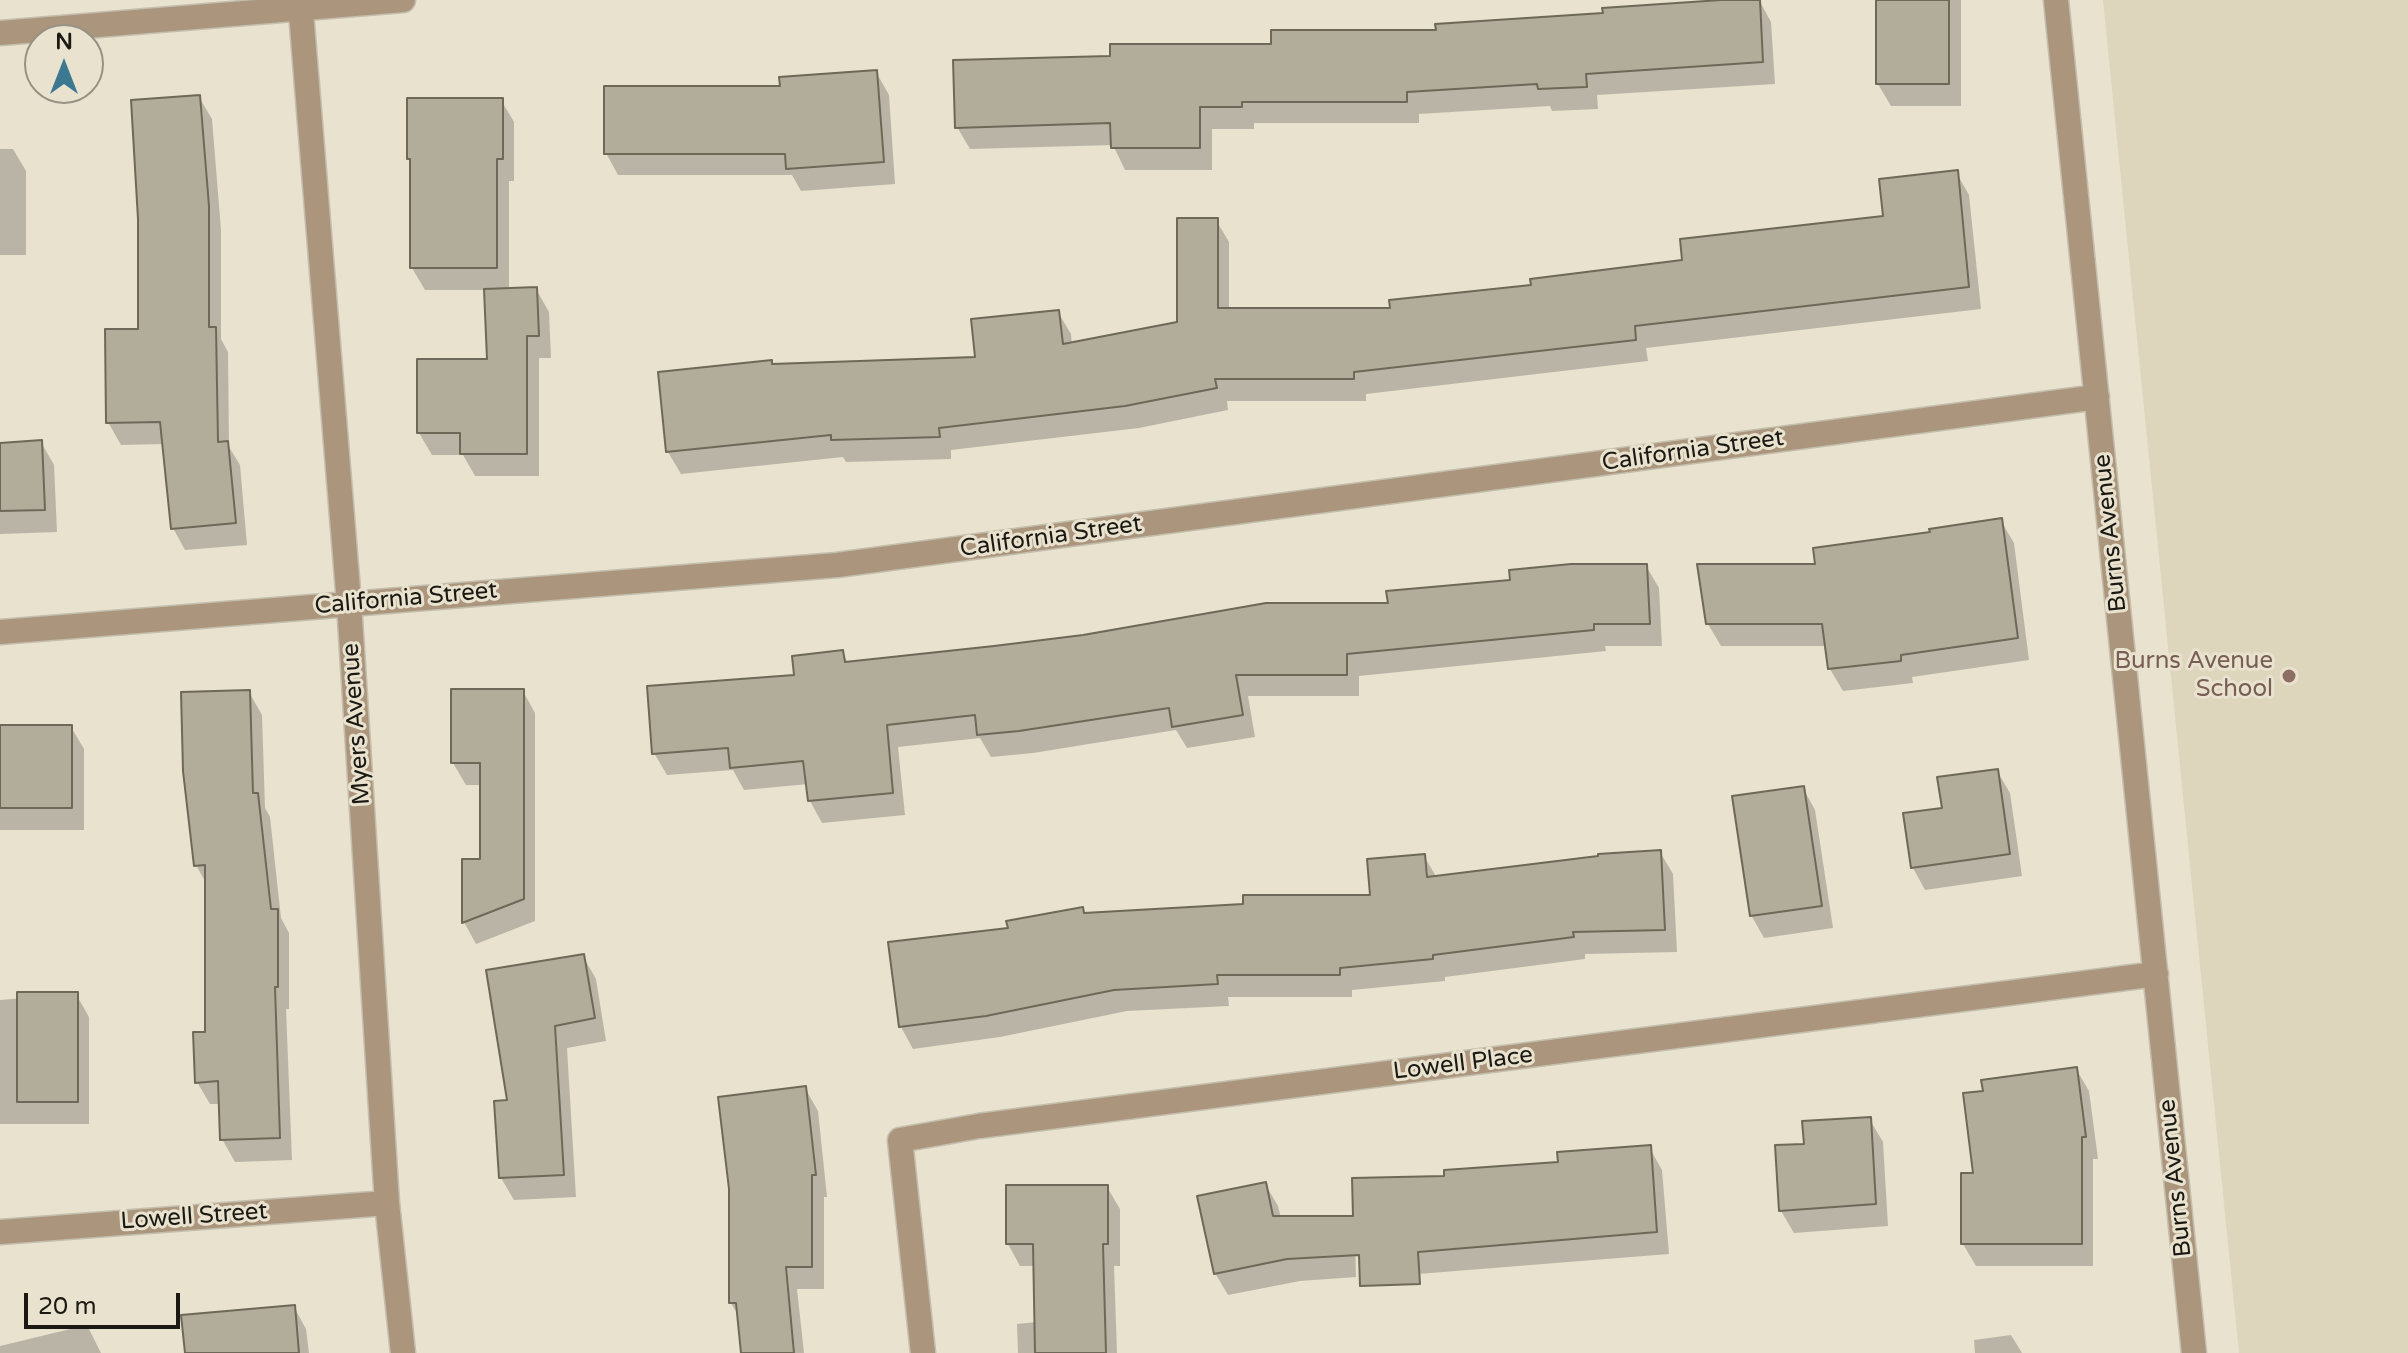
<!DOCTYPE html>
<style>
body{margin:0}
#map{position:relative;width:2408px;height:1353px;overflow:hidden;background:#e8e2cf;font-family:"Varela Round",sans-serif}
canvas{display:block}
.north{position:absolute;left:24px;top:24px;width:80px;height:80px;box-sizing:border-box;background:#e8e2cf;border:2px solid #969283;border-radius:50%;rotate:0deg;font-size:22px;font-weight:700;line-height:32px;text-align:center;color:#1b1912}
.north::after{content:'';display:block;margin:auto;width:28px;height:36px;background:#3c7990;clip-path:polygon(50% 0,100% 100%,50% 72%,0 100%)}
.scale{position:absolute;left:24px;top:1293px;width:156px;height:36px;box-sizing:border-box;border:4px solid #1b1912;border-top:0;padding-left:10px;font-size:24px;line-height:28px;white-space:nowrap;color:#1b1912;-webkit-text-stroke:6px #e8e2cf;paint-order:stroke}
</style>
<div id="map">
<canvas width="2408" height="1353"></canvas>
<div class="north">N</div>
<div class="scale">20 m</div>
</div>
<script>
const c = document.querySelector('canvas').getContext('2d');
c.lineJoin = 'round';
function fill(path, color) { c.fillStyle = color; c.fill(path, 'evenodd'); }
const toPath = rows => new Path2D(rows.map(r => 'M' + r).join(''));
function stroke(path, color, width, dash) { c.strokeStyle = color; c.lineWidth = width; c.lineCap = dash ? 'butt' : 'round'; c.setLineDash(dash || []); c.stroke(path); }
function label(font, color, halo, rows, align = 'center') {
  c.font = font + ' "Varela Round",sans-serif'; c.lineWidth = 6; c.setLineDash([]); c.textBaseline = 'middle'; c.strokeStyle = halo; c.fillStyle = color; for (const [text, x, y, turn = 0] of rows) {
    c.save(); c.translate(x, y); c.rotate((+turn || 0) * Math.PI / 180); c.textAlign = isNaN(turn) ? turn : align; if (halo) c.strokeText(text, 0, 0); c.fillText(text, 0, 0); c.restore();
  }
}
const built = toPath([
 [2103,0,2408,0,2408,1353,2239,1353]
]);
const shadow = toPath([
 [1751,0,1759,0,1771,22,1775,84,1597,95,1598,109,1552,111,1550,106,1419,114,1419,123,1254,123,1254,129,1212,129,1212,170,1125,170,1113,145,970,149,957,127,1112,58,1438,32],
 [1878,0,1961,0,1961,106,1891,106,1878,84],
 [876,72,889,95,895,184,801,191,792,175,618,175,606,153,782,88],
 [199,97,212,119,221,230,221,339,228,352,229,447,240,465,247,545,185,550,173,528,164,444,121,445,108,422,140,331],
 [501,100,514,122,514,181,509,181,509,290,536,289,549,312,551,358,539,358,539,476,475,476,463,455,432,455,419,433,489,361,486,290,425,290,412,268,412,164,409,158],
 [0,149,13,149,26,171,26,255,0,255],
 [1956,172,1969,195,1981,309,1646,348,1648,361,1366,394,1366,401,1227,401,1228,410,1139,428,951,450,951,459,846,462,843,457,681,474,668,452,773,366,977,359,1058,312,1071,334,1072,345,1179,324,1216,220,1229,242,1229,310,1392,310,1685,262,1885,218],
 [41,442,54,465,57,532,0,534,0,445],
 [2001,521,2014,543,2029,660,1912,677,1913,683,1843,691,1830,669,1827,646,1721,646,1708,624,1932,534],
 [1646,566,1659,588,1662,646,1605,646,1606,651,1359,676,1359,696,1248,696,1255,737,1187,748,1176,730,1033,753,991,757,980,738,898,747,905,815,822,823,810,801,808,784,744,790,733,770,667,775,654,753,842,652,848,663,1390,605],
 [523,691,535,713,535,921,476,944,464,922,482,861,482,785,466,785,453,763],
 [249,692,262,715,265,808,270,817,281,918,289,933,289,1009,286,1009,292,1160,235,1162,222,1139,221,1104,210,1104,197,1082,207,1034,207,885,196,865],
 [0,727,71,727,84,749,84,830,0,830],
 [1997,771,2010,793,2022,876,1925,890,1913,868,1944,809],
 [1803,788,1815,810,1833,928,1764,938,1751,915],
 [1660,852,1673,874,1677,952,1585,954,1585,959,1445,977,1445,981,1352,990,1352,997,1228,997,1229,1006,1127,1011,1000,1037,913,1049,901,1027,1010,930,1085,915,1372,897,1424,856,1437,878],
 [583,956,596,979,606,1041,567,1048,576,1197,514,1200,501,1178,509,1102],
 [76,994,89,1017,89,1124,0,1124,0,1000],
 [2076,1069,2089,1091,2098,1159,2093,1159,2093,1266,1976,1266,1963,1244,1985,1092],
 [805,1088,818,1111,827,1197,824,1197,824,1289,797,1289,804,1353,743,1353,739,1317,731,1303],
 [1870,1120,1883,1142,1888,1226,1794,1233,1781,1211,1806,1145],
 [1649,1147,1662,1170,1669,1254,1418,1274,1405,1252,1446,1178,1560,1164],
 [1265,1184,1278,1206,1281,1218,1355,1241,1356,1277,1300,1281,1228,1295,1215,1273],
 [1107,1187,1120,1209,1120,1266,1114,1266,1117,1353,1018,1353,1017,1324,1037,1322,1035,1266,1020,1266,1008,1244],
 [294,1307,306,1329,309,1353,187,1353],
 [87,1325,101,1353,0,1353,0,1346],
 [2011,1335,2022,1353,1975,1353,1974,1340]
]);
const building = toPath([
 [1721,0,1760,0,1763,62,1586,74,1587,87,1538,89,1537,84,1407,92,1407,102,1242,102,1242,107,1200,107,1200,148,1111,148,1110,123,955,128,953,60,1110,56,1110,44,1271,44,1271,30,1436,30,1435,24,1603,13,1602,8,1721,0],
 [1876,0,1949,0,1949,84,1876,84,1876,0],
 [877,70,884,162,786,169,785,154,604,154,604,86,780,86,779,77,877,70],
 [200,95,209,206,209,327,216,327,218,442,228,441,236,523,171,529,160,422,106,423,105,329,138,329,138,219,131,100,200,95],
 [407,98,503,98,503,159,497,159,497,268,410,268,410,159,407,159,407,98],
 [1958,170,1969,287,1635,326,1636,340,1354,372,1354,379,1215,379,1217,388,1125,406,939,428,940,437,831,440,831,435,666,452,658,372,772,360,772,364,975,357,971,319,1059,310,1063,344,1177,322,1177,218,1218,218,1218,308,1390,308,1389,300,1531,285,1530,279,1682,260,1680,239,1883,216,1879,179,1958,170],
 [537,287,539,336,527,336,527,454,460,454,460,433,417,433,417,359,487,359,484,289,537,287],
 [42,440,45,510,0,511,0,443,42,440],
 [2002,518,2018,638,1901,655,1901,661,1828,669,1822,624,1706,624,1697,564,1815,564,1813,548,1930,532,1929,529,2002,518],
 [1571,564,1647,564,1650,624,1594,624,1594,630,1347,654,1347,675,1236,675,1243,715,1172,727,1169,708,1019,731,977,735,975,715,887,725,893,793,808,801,803,761,730,768,728,748,652,754,647,686,794,675,792,656,843,650,845,662,994,646,1083,635,1266,603,1388,603,1386,591,1510,580,1509,570,1571,564],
 [451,689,524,689,524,899,462,923,462,859,480,859,480,763,451,763,451,689],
 [250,690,253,793,258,793,271,909,278,909,278,987,275,987,280,1138,220,1140,218,1081,195,1083,193,1032,205,1032,205,865,194,866,183,771,181,692,250,690],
 [0,725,72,725,72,808,0,808,0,725],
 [1998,769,2010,854,1911,868,1903,813,1942,808,1937,777,1998,769],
 [1804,786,1822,906,1750,916,1732,796,1804,786],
 [1661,850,1665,930,1573,932,1574,937,1433,955,1433,959,1340,968,1340,975,1217,975,1218,984,1114,990,986,1016,899,1027,888,942,1008,928,1006,921,1083,907,1084,913,1243,904,1243,895,1370,895,1367,859,1425,854,1427,877,1598,856,1598,854,1661,850],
 [584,954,595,1018,555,1026,564,1175,499,1178,494,1101,507,1100,486,970,584,954],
 [17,992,78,992,78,1102,17,1102,17,992],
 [2077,1067,2086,1137,2082,1137,2082,1244,1961,1244,1961,1173,1973,1173,1963,1093,1983,1091,1981,1080,2077,1067],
 [806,1086,816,1175,812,1175,812,1267,786,1267,794,1353,741,1353,736,1303,729,1303,729,1189,718,1097,806,1086],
 [1871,1117,1876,1204,1779,1211,1775,1145,1804,1144,1802,1121,1871,1117],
 [1651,1145,1657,1232,1418,1252,1420,1284,1360,1286,1359,1255,1287,1259,1214,1274,1197,1196,1266,1182,1273,1216,1353,1216,1352,1178,1444,1176,1444,1170,1558,1162,1557,1152,1651,1145],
 [1006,1185,1108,1185,1108,1244,1103,1244,1106,1353,1035,1353,1033,1244,1006,1244,1006,1185],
 [295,1305,299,1353,185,1353,181,1315,295,1305]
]);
const minor = toPath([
 [300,0,349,603,387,1203,403,1353],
 [2056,0,2194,1353],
 [0,33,403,0],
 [0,632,837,565,2097,397],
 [0,1232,387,1203],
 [923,1353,900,1140,979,1126,2156,974]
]);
const markers = [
 [2289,676,8,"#8d6e63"]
];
const streetNames = [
 ["California Street",1693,451,-8],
 ["Burns Avenue",2111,533,-96],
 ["California Street",1051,537,-8],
 ["California Street",406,599,-5],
 ["Myers Avenue",357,724,-94],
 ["Lowell Place",1463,1064,-7],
 ["Burns Avenue",2176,1178,-96],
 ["Lowell Street",194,1217,-4]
];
const educationNames = [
 ["Burns Avenue",2273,662],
 ["School",2273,690]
];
fill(built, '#ded5bd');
fill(shadow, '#0003');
fill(building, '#b2ac9a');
stroke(building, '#6e6858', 2);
stroke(minor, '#c3bead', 27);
stroke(minor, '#ab967d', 24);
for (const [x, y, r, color] of markers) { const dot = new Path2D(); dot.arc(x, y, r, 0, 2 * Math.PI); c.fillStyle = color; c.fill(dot); stroke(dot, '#e8e2cf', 3); }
label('24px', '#1b1912', '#e8e2cf', streetNames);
label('24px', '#785e54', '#e8e2cf', educationNames, 'right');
</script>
